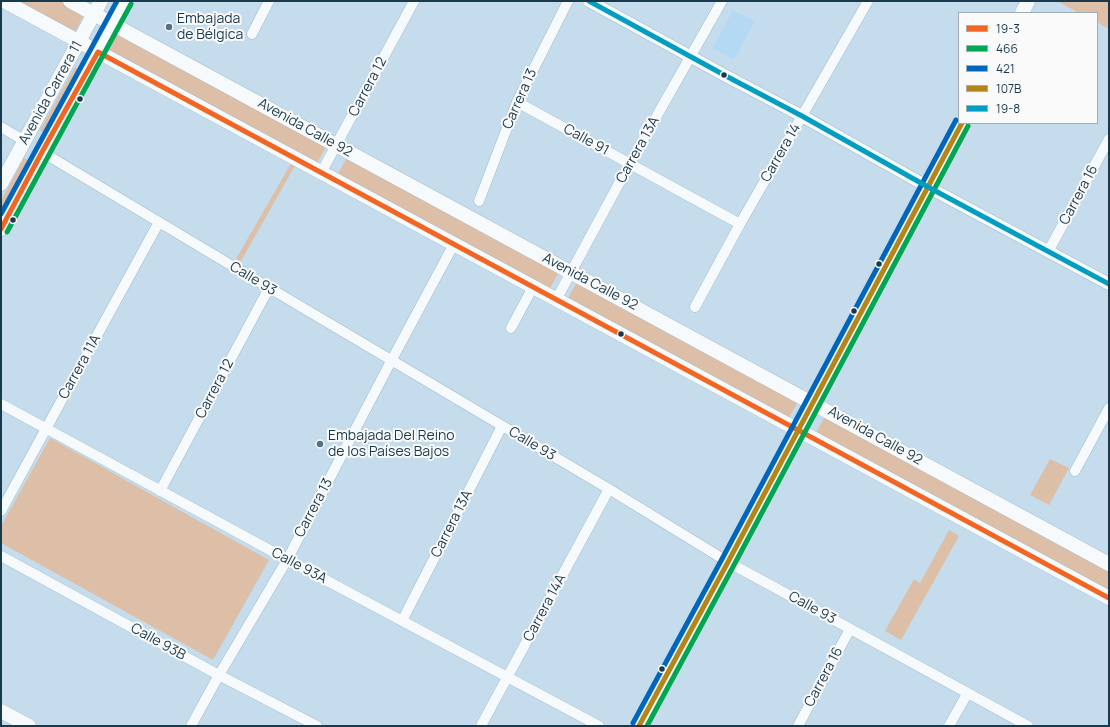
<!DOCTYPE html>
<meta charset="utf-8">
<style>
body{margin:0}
#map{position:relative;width:1110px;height:727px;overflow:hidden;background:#c4dcec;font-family:Manrope,sans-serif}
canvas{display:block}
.frame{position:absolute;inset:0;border:2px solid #19394c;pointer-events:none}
.legend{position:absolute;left:958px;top:12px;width:140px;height:112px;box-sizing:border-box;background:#fafafa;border:1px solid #a0adb4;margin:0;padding:5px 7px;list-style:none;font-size:12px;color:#19394c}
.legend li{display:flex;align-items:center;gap:8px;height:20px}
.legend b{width:20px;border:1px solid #a0adb4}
</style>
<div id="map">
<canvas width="1110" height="727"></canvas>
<div class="frame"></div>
<ul class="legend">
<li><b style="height:5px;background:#f26522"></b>19-3</li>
<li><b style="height:5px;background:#00a651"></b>466</li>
<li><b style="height:5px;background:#0065bd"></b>421</li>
<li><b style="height:5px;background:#b48517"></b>107B</li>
<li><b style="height:5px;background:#029ec1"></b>19-8</li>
</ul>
</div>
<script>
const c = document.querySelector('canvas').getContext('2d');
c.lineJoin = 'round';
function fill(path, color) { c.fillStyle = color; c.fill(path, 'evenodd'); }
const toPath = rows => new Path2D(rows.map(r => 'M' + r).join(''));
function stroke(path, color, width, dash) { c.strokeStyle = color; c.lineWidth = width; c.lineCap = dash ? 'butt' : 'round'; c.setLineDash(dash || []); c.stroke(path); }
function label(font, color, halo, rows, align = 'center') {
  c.font = font + ' Manrope,sans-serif'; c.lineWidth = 4; c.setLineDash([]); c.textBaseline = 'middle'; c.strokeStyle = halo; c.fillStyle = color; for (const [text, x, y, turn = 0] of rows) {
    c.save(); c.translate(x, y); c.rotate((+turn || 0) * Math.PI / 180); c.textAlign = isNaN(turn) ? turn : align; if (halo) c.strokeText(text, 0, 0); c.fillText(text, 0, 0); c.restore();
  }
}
const built = toPath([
 [733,10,755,21,734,60,713,48]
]);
const green = toPath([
 [17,1,60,1,84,14,75,32],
 [1057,1,1109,1,1109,29,1097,22,1097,13,1079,13],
 [118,32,327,145,316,165,108,52],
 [75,67,82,71,47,134,40,130],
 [348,156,560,270,549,290,337,175],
 [24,158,33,163,1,221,1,201],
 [293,160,297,162,241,261,236,259],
 [578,280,799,400,788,419,567,300],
 [825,416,1109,570,1109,595,815,435],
 [50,438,269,560,213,660,1,543,1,526],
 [1050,459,1069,468,1049,505,1030,495],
 [949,530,959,536,901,640,885,631,914,579,920,583]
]);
const minor = toPath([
 [252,34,269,1],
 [517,102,740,224],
 [1,127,25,141],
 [42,152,234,267,609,489,728,562,1028,726],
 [321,173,414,1],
 [479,201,517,102,568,1],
 [1048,252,1109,139],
 [556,300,630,163,722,1],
 [695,307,740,224,868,1],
 [511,328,533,287],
 [1,404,290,561,599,726],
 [1075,471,1109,408],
 [160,491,269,288],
 [1,511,159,222],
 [1,556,215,673,317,726],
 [402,621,502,426],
 [191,726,219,675,287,560,389,365,454,244],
 [481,726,609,489],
 [798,726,850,629],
 [949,726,967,694]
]);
const tertiary = toPath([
 [589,1,726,76,802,116,928,187,1109,284]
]);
const secondary = toPath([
 [4,1,1109,598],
 [70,1,1109,564],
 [1022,13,1028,1],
 [1,184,101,1],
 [1,229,42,152,97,54,125,1],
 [1,711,29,726],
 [639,726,728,562,962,123]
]);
const bus1 = toPath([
 [1,229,42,152,98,52,1109,598]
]);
const bus2 = toPath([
 [7,232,131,4],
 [647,726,734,565,968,126]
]);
const bus3 = toPath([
 [1,214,117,1],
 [633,723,722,559,956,120]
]);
const bus4 = toPath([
 [639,726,728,562,962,123]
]);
const bus5 = toPath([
 [589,1,726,76,802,116,928,187,1109,284]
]);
const markers = [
 [169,27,4,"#557284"],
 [724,75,3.5,"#19394c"],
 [80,99,3.5,"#19394c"],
 [13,220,3.5,"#19394c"],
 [879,264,3.5,"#19394c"],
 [854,311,3.5,"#19394c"],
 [621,334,3.5,"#19394c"],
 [320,444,4,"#557284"],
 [662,669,3.5,"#19394c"]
];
const poiNames = [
 ["Embajada",177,19],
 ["de Bélgica",177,35],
 ["Embajada Del Reino",328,436],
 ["de los Países Bajos",328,452]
];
const streetNames = [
 ["Carrera 12",368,87,-62],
 ["Avenida Carrera 11",51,93,-61],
 ["Carrera 13",520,99,-66],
 ["Avenida Calle 92",305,128,29],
 ["Calle 91",586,140,29],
 ["Carrera 13A",638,150,-61],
 ["Carrera 14",781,153,-60],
 ["Carrera 16",1079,195,-62],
 ["Calle 93",253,279,31],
 ["Avenida Calle 92",590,282,28],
 ["Carrera 11A",80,367,-61],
 ["Carrera 12",215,389,-62],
 ["Avenida Calle 92",875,436,29],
 ["Calle 93",532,444,31],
 ["Carrera 13",314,508,-62],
 ["Carrera 13A",452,524,-63],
 ["Calle 93A",299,566,28],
 ["Carrera 14A",545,608,-62],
 ["Calle 93",812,608,29],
 ["Calle 93B",158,642,29],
 ["Carrera 16",824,677,-62]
];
fill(built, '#b4d9f2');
fill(green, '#ddbea7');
stroke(minor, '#a0bac9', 11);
stroke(tertiary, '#a0bac9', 13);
stroke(secondary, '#a0bac9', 15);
stroke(minor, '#f6fafc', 10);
stroke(tertiary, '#f6fafc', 12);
stroke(secondary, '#f6fafc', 14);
stroke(bus1, '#f26522', 5);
stroke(bus2, '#00a651', 5);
stroke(bus3, '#0065bd', 5);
stroke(bus4, '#b48517', 5);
stroke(bus5, '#029ec1', 5);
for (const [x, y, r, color] of markers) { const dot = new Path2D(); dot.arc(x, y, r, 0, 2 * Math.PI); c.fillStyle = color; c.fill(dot); stroke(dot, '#fafafa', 1.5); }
label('14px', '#19394c', '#fafafa', poiNames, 'left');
label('14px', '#19394c', '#fafafa', streetNames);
</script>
